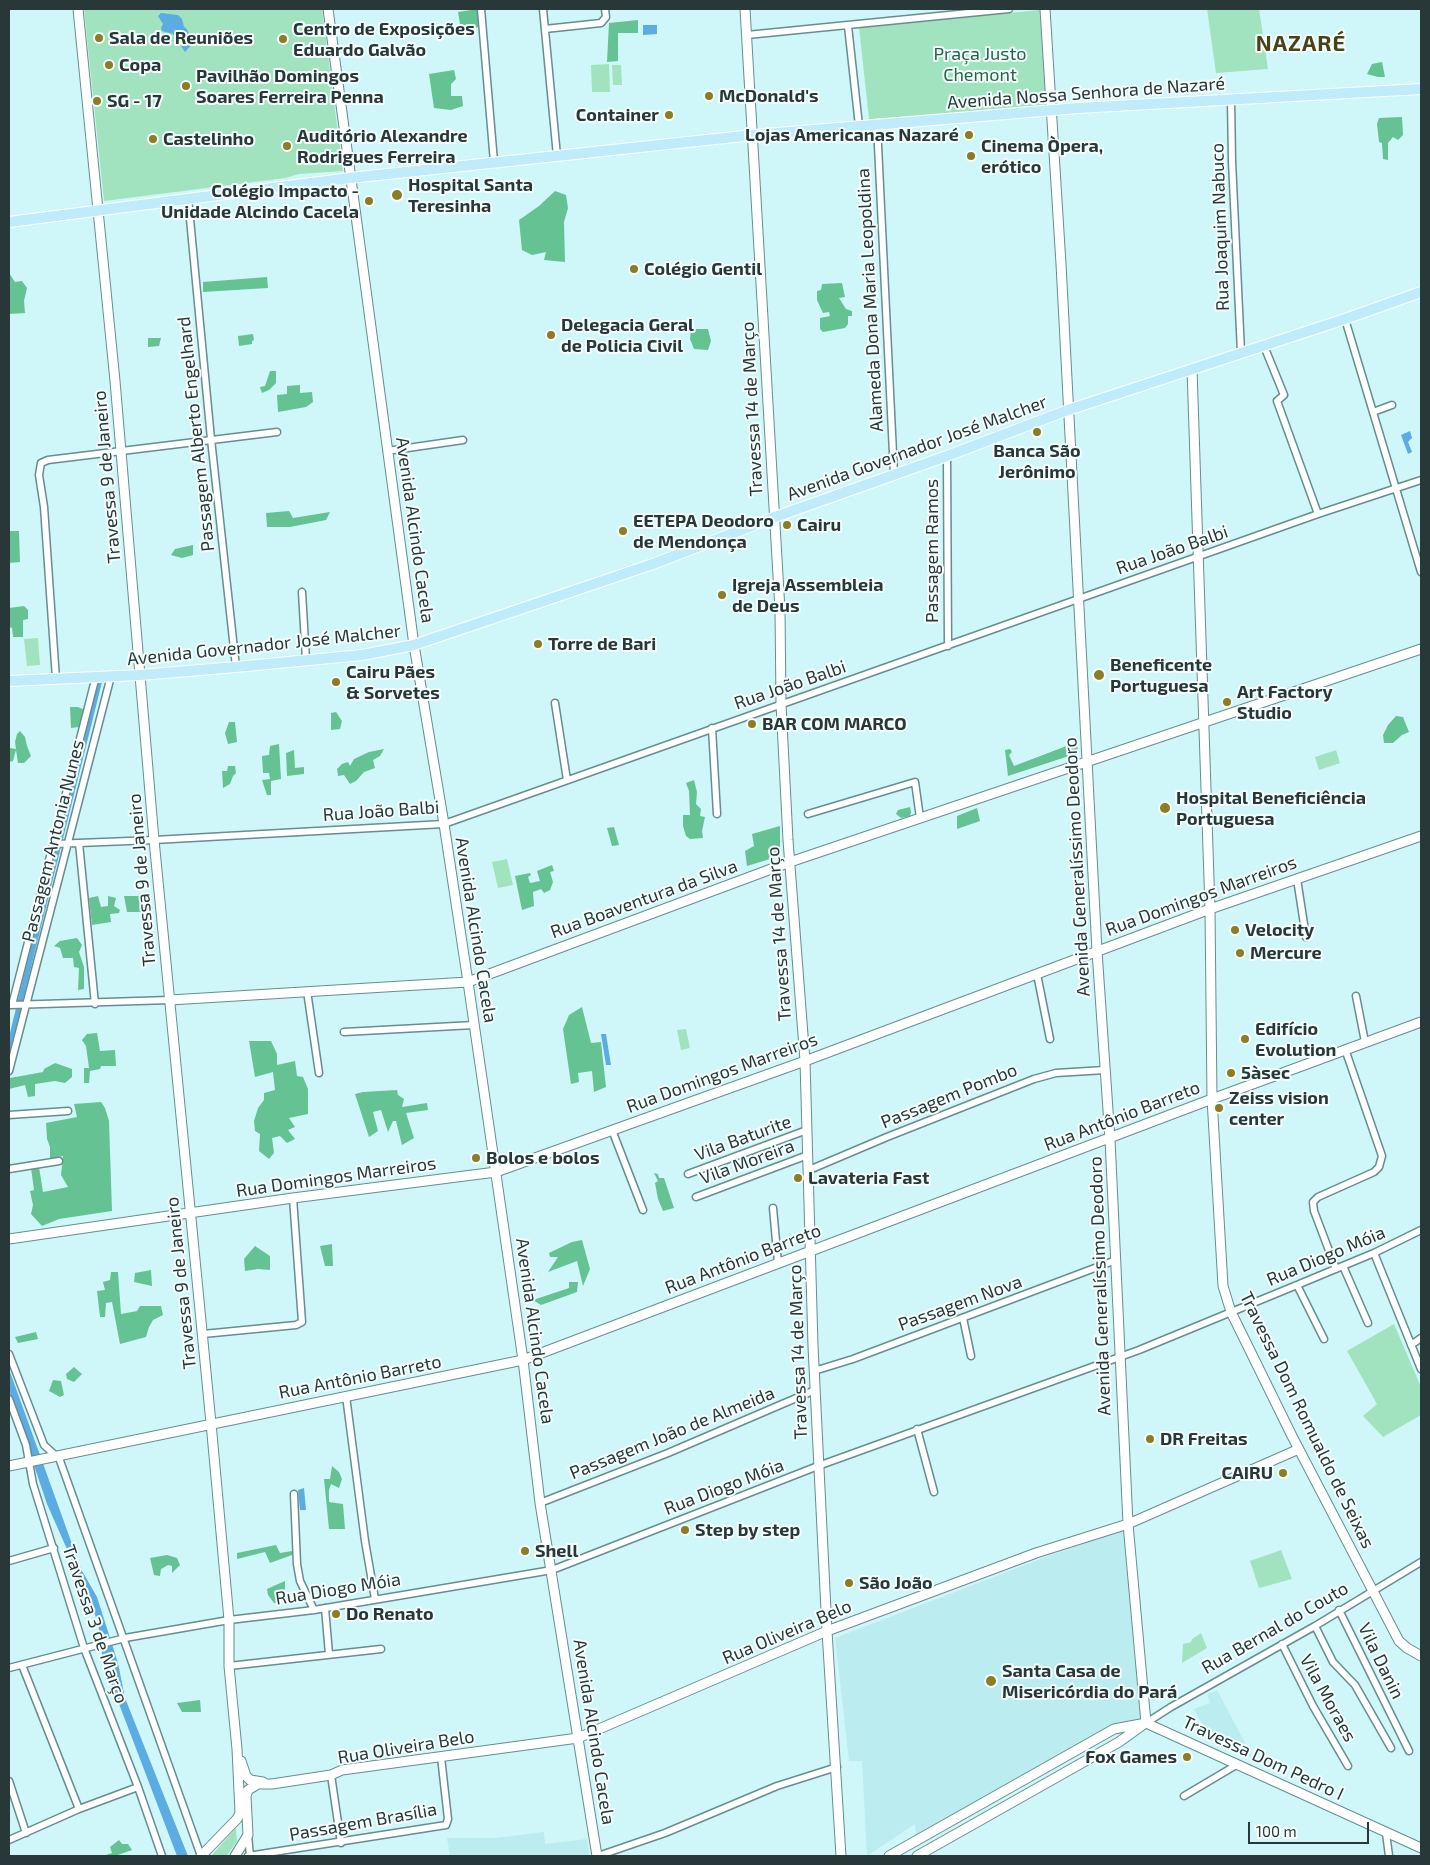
<!DOCTYPE html>
<meta charset="utf-8">
<style>
body{margin:0}
#map{position:relative;width:1430px;height:1865px;overflow:hidden;background:#cff7f9;font-family:"Exo 2",sans-serif}
canvas{display:block}
.frame{position:absolute;inset:0;border:10px solid #283738;pointer-events:none}
.scale{position:absolute;left:1248px;top:1822px;width:121px;height:22px;box-sizing:border-box;border:2px solid #283738;border-top:0;padding-left:6px;font-size:15px;line-height:18px;white-space:nowrap;color:#283738;-webkit-text-stroke:4px #f5fdfd;paint-order:stroke}
</style>
<div id="map">
<canvas width="1430" height="1865"></canvas>
<div class="frame"></div>
<div class="scale">100 m</div>
</div>
<script>
const c = document.querySelector('canvas').getContext('2d');
c.lineJoin = 'round';
function fill(path, color) { c.fillStyle = color; c.fill(path, 'evenodd'); }
const toPath = rows => new Path2D(rows.map(r => 'M' + r).join(''));
function stroke(path, color, width, dash) { c.strokeStyle = color; c.lineWidth = width; c.lineCap = dash ? 'butt' : 'round'; c.setLineDash(dash || []); c.stroke(path); }
function label(font, color, halo, rows, align = 'center') {
  c.font = font + ' "Exo 2",sans-serif'; c.lineWidth = 4; c.setLineDash([]); c.textBaseline = 'middle'; c.strokeStyle = halo; c.fillStyle = color; for (const [text, x, y, turn = 0] of rows) {
    c.save(); c.translate(x, y); c.rotate((+turn || 0) * Math.PI / 180); c.textAlign = isNaN(turn) ? turn : align; if (halo) c.strokeText(text, 0, 0); c.fillText(text, 0, 0); c.restore();
  }
}
const built = toPath([
 [1128,1528,1146,1723,1122,1730,916,1841,915,1824,867,1856,862,1761,849,1761,835,1638,1043,1558],
 [1217,1690,1253,1758,1204,1737,1201,1734,1204,1728,1194,1709,1210,1703,1207,1694],
 [544,1832,545,1844,587,1839,589,1856,450,1856,447,1838,495,1838]
]);
const green = toPath([
 [84,9,322,9,343,171,299,174,286,178,104,201],
 [1207,9,1259,9,1268,69,1216,73],
 [1040,10,1049,106,963,114,869,119,859,27],
 [609,64,610,92,592,92,591,65],
 [612,65,621,65,622,85,613,85],
 [38,638,40,665,27,666,24,639],
 [1336,750,1340,763,1319,770,1315,757],
 [507,859,513,885,498,888,492,862],
 [686,1029,690,1048,681,1050,677,1030],
 [1394,1324,1421,1387,1421,1415,1383,1437,1363,1416,1377,1404,1347,1351],
 [1281,1550,1292,1579,1259,1588,1250,1561],
 [1201,1633,1207,1648,1182,1663,1183,1644,1191,1642,1192,1639],
 [236,1828,237,1841,227,1856,211,1856]
]);
const forest = toPath([
 [478,9,479,27,461,30,458,12],
 [638,20,638,33,618,33,618,61,607,62,609,23],
 [1382,62,1385,77,1378,77,1367,74,1372,64],
 [454,70,456,79,451,84,451,96,462,96,463,106,451,110,434,108,429,74],
 [1402,117,1403,135,1398,140,1393,137,1388,143,1388,160,1383,159,1382,143,1379,142,1377,124,1379,118],
 [555,191,566,195,568,208,564,222,565,262,544,260,546,252,532,255,522,250,519,220,539,206],
 [9,273,15,282,22,281,27,288,24,301,25,313,9,314],
 [267,277,268,288,203,292,203,282],
 [842,283,845,297,839,298,846,309,852,311,852,316,848,316,848,324,845,328,823,332,820,329,820,318,830,316,829,312,823,313,817,300,817,291,821,290,822,284],
 [691,329,708,329,711,341,708,350,694,349,690,339],
 [253,334,254,340,252,341,252,344,239,346,238,336],
 [148,338,161,338,159,346,148,347],
 [270,371,276,371,276,383,269,390,262,393,260,387,265,386],
 [300,385,300,393,312,392,313,402,306,407,278,412,277,395,287,394,287,386],
 [289,511,293,518,330,512,326,520,290,527,267,527,266,513],
 [9,531,19,531,20,562,9,563],
 [193,545,193,555,182,558,171,555,175,549],
 [24,606,28,610,28,619,23,620,23,637,13,637,12,628,9,627,9,608],
 [70,707,78,707,85,710,79,727,71,728],
 [336,712,342,721,340,729,331,730,331,713],
 [1396,716,1403,717,1409,732,1402,735,1393,743,1384,743,1383,735,1388,725],
 [229,722,235,722,237,742,228,744,225,733],
 [20,731,25,737,27,746,31,756,24,763,18,763,16,750,13,761,9,762,9,741,10,748,16,749,15,742,17,734],
 [1077,742,1078,753,1008,776,1005,750,1010,749,1012,752,1009,755,1014,766],
 [279,744,281,779,271,781,271,795,267,795,262,780,270,779,269,773,263,773,262,756,269,755,270,746],
 [384,749,380,756,373,760,375,768,364,772,356,781,350,784,344,775,338,776,337,769,342,764,348,762,350,766,354,759,369,752],
 [294,750,295,768,304,767,304,774,287,776,286,753],
 [228,766,235,766,236,773,233,776,230,784,223,788,222,771,227,771],
 [694,780,697,792,696,804,701,809,700,816,705,817,702,831,703,838,690,839,686,836,683,826,683,815,690,815,689,791,686,783],
 [910,807,911,812,910,816,901,818,896,814,898,810],
 [977,808,980,821,957,829,957,816],
 [780,826,780,856,747,866,745,851,754,846,752,834],
 [614,827,619,845,612,846,607,828],
 [552,865,554,871,550,872,553,882,550,890,544,893,541,889,533,892,534,906,522,910,515,876,530,873,531,875,528,877,530,883,540,881,537,871],
 [98,896,101,907,108,906,108,896,116,898,114,906,120,910,119,913,110,914,111,922,92,925,89,898],
 [124,896,152,896,145,901,144,907,153,907,151,912,127,912],
 [77,938,82,945,79,952,84,967,84,989,78,990,79,968,74,967,73,958,63,958,60,948,54,946,60,941],
 [582,1007,591,1043,601,1042,606,1087,594,1092,592,1071,578,1073,579,1082,571,1084,563,1029,569,1015],
 [97,1033,100,1051,115,1050,116,1066,101,1066,100,1069,90,1071,89,1083,84,1083,84,1068,89,1068,86,1046,82,1040,87,1034],
 [249,1041,271,1041,277,1054,277,1065,295,1061,297,1076,303,1077,308,1089,308,1114,289,1118,295,1127,288,1130,295,1139,287,1143,280,1136,272,1138,274,1153,269,1159,259,1151,260,1134,255,1131,254,1121,258,1108,264,1100,264,1093,275,1090,273,1072,255,1077],
 [55,1063,72,1069,72,1077,65,1083,55,1081,35,1084,35,1096,28,1097,25,1085,9,1089,10,1078,43,1072,44,1069],
 [397,1090,398,1095,404,1099,402,1107,427,1103,428,1110,406,1113,414,1138,402,1145,396,1121,393,1121,388,1132,381,1110,373,1112,378,1131,369,1137,355,1094,363,1092],
 [101,1102,105,1108,109,1121,112,1211,59,1219,42,1226,31,1214,33,1205,30,1191,34,1190,31,1168,39,1167,43,1192,68,1187,61,1175,63,1156,50,1159,50,1147,47,1139,46,1123,77,1117,74,1104],
 [654,1173,658,1174,659,1178,664,1178,674,1208,663,1211,658,1199,655,1183,658,1181],
 [582,1240,590,1269,583,1286,577,1261,548,1272,558,1257,550,1257,549,1253,572,1242],
 [332,1244,333,1266,325,1266,320,1246],
 [255,1246,270,1256,270,1270,258,1269,245,1271,244,1259],
 [151,1270,152,1286,134,1282,135,1273],
 [111,1272,118,1272,121,1314,137,1311,140,1306,161,1306,163,1315,153,1320,149,1327,146,1337,120,1344,112,1302,106,1303,105,1317,100,1317,97,1291,105,1290,103,1282,110,1280],
 [569,1282,578,1282,577,1292,541,1305,533,1300,569,1288],
 [36,1332,38,1339,18,1343,15,1337],
 [74,1367,82,1374,74,1382,67,1379,66,1374],
 [53,1380,61,1381,64,1395,60,1397,49,1391],
 [332,1466,339,1472,342,1479,339,1488,331,1484,329,1490,329,1502,343,1504,345,1529,329,1529,324,1479,330,1479],
 [276,1545,280,1553,292,1551,292,1555,270,1563,265,1552,237,1559,237,1553],
 [167,1555,177,1558,180,1565,172,1573,172,1566,168,1565,161,1569,160,1576,154,1575,150,1558],
 [285,1581,285,1589,278,1593,280,1602,274,1603,268,1595,267,1589],
 [200,1700,201,1712,182,1712,177,1703],
 [119,1840,122,1844,128,1844,132,1850,115,1856,103,1856,112,1853,110,1847]
]);
const water = toPath([
 [161,13,178,15,182,19,184,27,186,28,194,42,185,52,173,34,162,31,161,28,163,24,158,16],
 [643,25,657,25,657,34,643,35],
 [1410,431,1412,438,1408,442,1412,452,1408,454,1401,435],
 [96,678,103,678,9,1056,9,1037],
 [601,1034,606,1034,611,1065,606,1065],
 [9,1369,81,1569,97,1597,118,1663,125,1698,188,1856,177,1856,103,1662,98,1623,90,1601,47,1504,9,1391],
 [304,1488,306,1510,300,1510,298,1490]
]);
const street = toPath([
 [481,9,494,162],
 [543,9,557,156],
 [848,26,859,126],
 [545,29,601,23,606,17,605,9],
 [747,35,1009,9],
 [1231,100,1232,161,1241,352],
 [877,125,894,474],
 [188,198,211,439,236,667],
 [1345,319,1421,572],
 [1264,346,1284,395,1277,401,1318,514],
 [1373,412,1392,405],
 [387,451,463,440],
 [947,456,948,646],
 [302,592,306,660],
 [56,679,44,507,39,475,41,463,48,460,277,432],
 [555,703,567,780],
 [712,728,717,814],
 [808,814,915,782,920,818],
 [79,843,95,1004],
 [53,844,154,840,444,824,1318,514,1421,480],
 [1297,879,1306,937],
 [1037,974,1050,1039],
 [307,991,319,1073],
 [1356,996,1365,1042],
 [10,1005,170,1000],
 [12,1005,96,676],
 [344,1032,474,1025],
 [9,1071,111,676],
 [9,1115,68,1111],
 [612,1130,643,1210],
 [9,1169,59,1161],
 [809,1170,887,1137,1034,1079,1056,1073,1105,1070],
 [688,1174,807,1130],
 [696,1197,808,1155],
 [773,1208,778,1263],
 [1374,1253,1421,1369],
 [1343,1266,1368,1323],
 [1336,1269,1314,1211,1313,1202,1318,1197,1374,1172,1379,1167,1382,1156,1345,1049],
 [1297,1285,1324,1339],
 [963,1318,971,1356],
 [203,1334,296,1325,302,1322,293,1198],
 [1411,1345,1421,1338],
 [9,1354,44,1445,56,1456],
 [814,1371,853,1359,1116,1260],
 [346,1396,365,1541,375,1599],
 [9,1399,26,1445,33,1484,84,1648,138,1787,162,1856],
 [917,1429,934,1492],
 [58,1455,201,1856],
 [294,1494,297,1564,300,1581,314,1610],
 [540,1503,668,1453,815,1390],
 [9,1561,54,1548],
 [325,1608,329,1654],
 [1339,1610,1409,1751],
 [1315,1626,1333,1662,1355,1685,1391,1748],
 [1282,1644,1313,1706,1348,1766],
 [22,1665,79,1809],
 [229,1666,381,1649],
 [9,1668,125,1638,229,1620,314,1610,552,1570,818,1466,1139,1350,1297,1285,1374,1253,1421,1230],
 [1146,1723,1171,1707,1315,1626,1421,1562],
 [331,1775,341,1843],
 [9,1781,26,1833],
 [1184,1796,1238,1764],
 [1386,1833,1389,1856],
 [248,1835,250,1856],
 [9,1840,79,1809,138,1787],
 [248,1856,446,1825,448,1819,441,1757],
 [598,1856,665,1833,777,1786,837,1767]
]);
const secondary = toPath([
 [78,9,115,381,154,840,211,1423,229,1620,229,1666,237,1749,240,1813,237,1819,201,1856],
 [328,9,414,645,444,824,468,982,523,1360,540,1503,597,1856],
 [745,9,780,610,781,704,788,840,805,1061,813,1346,827,1631,841,1856],
 [1045,9,1061,264,1097,951,1110,1139,1128,1524,1146,1723],
 [1192,369,1210,909,1212,1099,1223,1286,1231,1312,1292,1436,1399,1641,1407,1648,1421,1656],
 [170,1000,468,982,790,862,1421,649],
 [9,1239,293,1198,496,1172,805,1061,1210,909,1421,836],
 [9,1466,523,1360,1212,1099,1421,1022],
 [1146,1723,1421,1848],
 [241,1761,246,1776,250,1780,263,1782],
 [235,1856,248,1835,246,1796,248,1790,258,1784,272,1784,331,1775,342,1770,578,1738,827,1631,1036,1553,1128,1524,1299,1449],
 [889,1856,1114,1729,1146,1723],
 [917,1856,1119,1742,1144,1724]
]);
const primary = toPath([
 [9,222,350,178,753,135,1078,108,1421,89],
 [9,681,140,675,236,667,362,655,414,645,653,564,775,517,947,456,1068,410,1345,319,1421,292]
]);
const markers = [
 [99,38,5,"#8c7c22"],
 [283,39,5,"#8c7c22"],
 [109,65,5,"#8c7c22"],
 [186,86,5,"#8c7c22"],
 [709,96,5,"#8c7c22"],
 [97,101,5,"#8c7c22"],
 [669,115,5,"#8c7c22"],
 [969,135,5,"#8c7c22"],
 [153,139,5,"#8c7c22"],
 [287,146,5,"#8c7c22"],
 [971,156,5,"#8c7c22"],
 [397,195,6,"#8c7c22"],
 [369,201,5,"#8c7c22"],
 [634,269,5,"#8c7c22"],
 [551,335,5,"#8c7c22"],
 [1037,432,5,"#8c7c22"],
 [787,525,5,"#8c7c22"],
 [623,531,5,"#8c7c22"],
 [722,595,5,"#8c7c22"],
 [538,644,5,"#8c7c22"],
 [1099,675,6,"#8c7c22"],
 [336,682,5,"#8c7c22"],
 [1227,702,5,"#8c7c22"],
 [752,724,5,"#8c7c22"],
 [1165,808,6,"#8c7c22"],
 [1235,930,5,"#8c7c22"],
 [1240,953,5,"#8c7c22"],
 [1245,1039,5,"#8c7c22"],
 [1231,1073,5,"#8c7c22"],
 [1219,1108,5,"#8c7c22"],
 [476,1158,5,"#8c7c22"],
 [798,1178,5,"#8c7c22"],
 [1150,1439,5,"#8c7c22"],
 [1283,1473,5,"#8c7c22"],
 [685,1530,5,"#8c7c22"],
 [525,1551,5,"#8c7c22"],
 [849,1583,5,"#8c7c22"],
 [336,1614,5,"#8c7c22"],
 [991,1681,6,"#8c7c22"],
 [1187,1757,5,"#8c7c22"]
];
const poiNames = [
 ["Centro de Exposições",293,29],
 ["Eduardo Galvão",293,50],
 ["Sala de Reuniões",109,38],
 ["Copa",119,65],
 ["Pavilhão Domingos",196,76],
 ["Soares Ferreira Penna",196,97],
 ["McDonald's",719,96],
 ["SG - 17",107,101],
 ["Container",659,115,"right"],
 ["Lojas Americanas Nazaré",959,135,"right"],
 ["Auditório Alexandre",297,136],
 ["Rodrigues Ferreira",297,157],
 ["Castelinho",163,139],
 ["Cinema Òpera,",981,146],
 ["erótico",981,167],
 ["Hospital Santa",408,185],
 ["Teresinha",408,206],
 ["Colégio Impacto -",359,191,"right"],
 ["Unidade Alcindo Cacela",359,212,"right"],
 ["Colégio Gentil",644,269],
 ["Delegacia Geral",561,325],
 ["de Policia Civil",561,346],
 ["Banca São",1037,451,"center"],
 ["Jerônimo",1037,472,"center"],
 ["EETEPA Deodoro",633,521],
 ["de Mendonça",633,542],
 ["Cairu",797,525],
 ["Igreja Assembleia",732,585],
 ["de Deus",732,606],
 ["Torre de Bari",548,644],
 ["Beneficente",1110,665],
 ["Portuguesa",1110,686],
 ["Cairu Pães",346,672],
 ["& Sorvetes",346,693],
 ["Art Factory",1237,692],
 ["Studio",1237,713],
 ["BAR COM MARCO",762,724],
 ["Hospital Beneficiência",1176,798],
 ["Portuguesa",1176,819],
 ["Velocity",1245,930],
 ["Mercure",1250,953],
 ["Edifício",1255,1029],
 ["Evolution",1255,1050],
 ["5àsec",1241,1073],
 ["Zeiss vision",1229,1098],
 ["center",1229,1119],
 ["Bolos e bolos",486,1158],
 ["Lavateria Fast",808,1178],
 ["DR Freitas",1160,1439],
 ["CAIRU",1273,1473,"right"],
 ["Step by step",695,1530],
 ["Shell",535,1551],
 ["São João",859,1583],
 ["Do Renato",346,1614],
 ["Santa Casa de",1002,1671],
 ["Misericórdia do Pará",1002,1692],
 ["Fox Games",1177,1757,"right"]
];
const parkNames = [
 ["Praça Justo",980,54],
 ["Chemont",980,75]
];
const streetNames = [
 ["Avenida Nossa Senhora de Nazaré",1086,93,-4],
 ["Rua Joaquim Nabuco",1220,227,-92],
 ["Alameda Dona Maria Leopoldina",870,300,-93],
 ["Travessa 14 de Março",752,409,-93],
 ["Passagem Alberto Engelhard",196,434,-96],
 ["Avenida Governador José Malcher",917,448,-20],
 ["Travessa 9 de Janeiro",107,477,-95],
 ["Avenida Alcindo Cacela",415,530,82],
 ["Rua João Balbi",1172,550,-19],
 ["Passagem Ramos",932,551,-90],
 ["Avenida Governador José Malcher",264,645,-6],
 ["Rua João Balbi",790,685,-19],
 ["Rua João Balbi",381,811,-4],
 ["Passagem Antonia Nunes",53,841,-76],
 ["Avenida Generalíssimo Deodoro",1077,867,-93],
 ["Travessa 9 de Janeiro",142,880,-95],
 ["Rua Domingos Marreiros",1201,896,-20],
 ["Rua Boaventura da Silva",644,899,-20],
 ["Avenida Alcindo Cacela",476,930,81],
 ["Travessa 14 de Março",779,934,-94],
 ["Rua Domingos Marreiros",722,1073,-20],
 ["Passagem Pombo",949,1096,-22],
 ["Rua Antônio Barreto",1122,1116,-21],
 ["Vila Baturite",743,1138,-20],
 ["Vila Moreira",747,1162,-20],
 ["Rua Domingos Marreiros",336,1177,-8],
 ["Rua Diogo Móia",1326,1256,-23],
 ["Rua Antônio Barreto",743,1259,-21],
 ["Travessa 9 de Janeiro",181,1283,-96],
 ["Avenida Generalíssimo Deodoro",1100,1286,-92],
 ["Passagem Nova",960,1303,-20],
 ["Avenida Alcindo Cacela",535,1331,82],
 ["Travessa 14 de Março",798,1352,-92],
 ["Rua Antônio Barreto",360,1377,-11],
 ["Travessa Dom Romualdo de Seixas",1307,1420,64],
 ["Passagem João de Almeida",672,1433,-22],
 ["Rua Diogo Móia",724,1487,-21],
 ["Rua Diogo Móia",338,1589,-9],
 ["Travessa 3 de Março",95,1624,71],
 ["Rua Bernal do Couto",1275,1628,-30],
 ["Rua Oliveira Belo",787,1632,-23],
 ["Vila Danin",1381,1661,64],
 ["Vila Moraes",1328,1698,61],
 ["Avenida Alcindo Cacela",594,1732,81],
 ["Rua Oliveira Belo",406,1747,-9],
 ["Travessa Dom Pedro I",1263,1758,25],
 ["Passagem Brasília",363,1822,-10]
];
const districtNames = [
 ["NAZARÉ",1301,44]
];
fill(built, '#bbedf0');
fill(green, '#a2e3bf');
fill(forest, '#65c292');
fill(water, '#5bace3');
stroke(street, '#678d8f', 9);
stroke(secondary, '#678d8f', 11);
stroke(primary, '#fff', 12);
stroke(street, '#fff', 6);
stroke(secondary, '#fff', 9);
stroke(primary, '#c0ebfa', 10);
for (const [x, y, r, color] of markers) { const dot = new Path2D(); dot.arc(x, y, r, 0, 2 * Math.PI); c.fillStyle = color; c.fill(dot); stroke(dot, '#f5fdfd', 2); }
label('bold 18px', '#283738', '#f5fdfd', poiNames, 'left');
label('18px', '#236647', '#f5fdfd', parkNames);
label('18px', '#283738', '#f5fdfd', streetNames);
c.letterSpacing = '1px';
label('bold 22px', '#494219', '#f5fdfd', districtNames);
c.letterSpacing = '0px';
</script>
